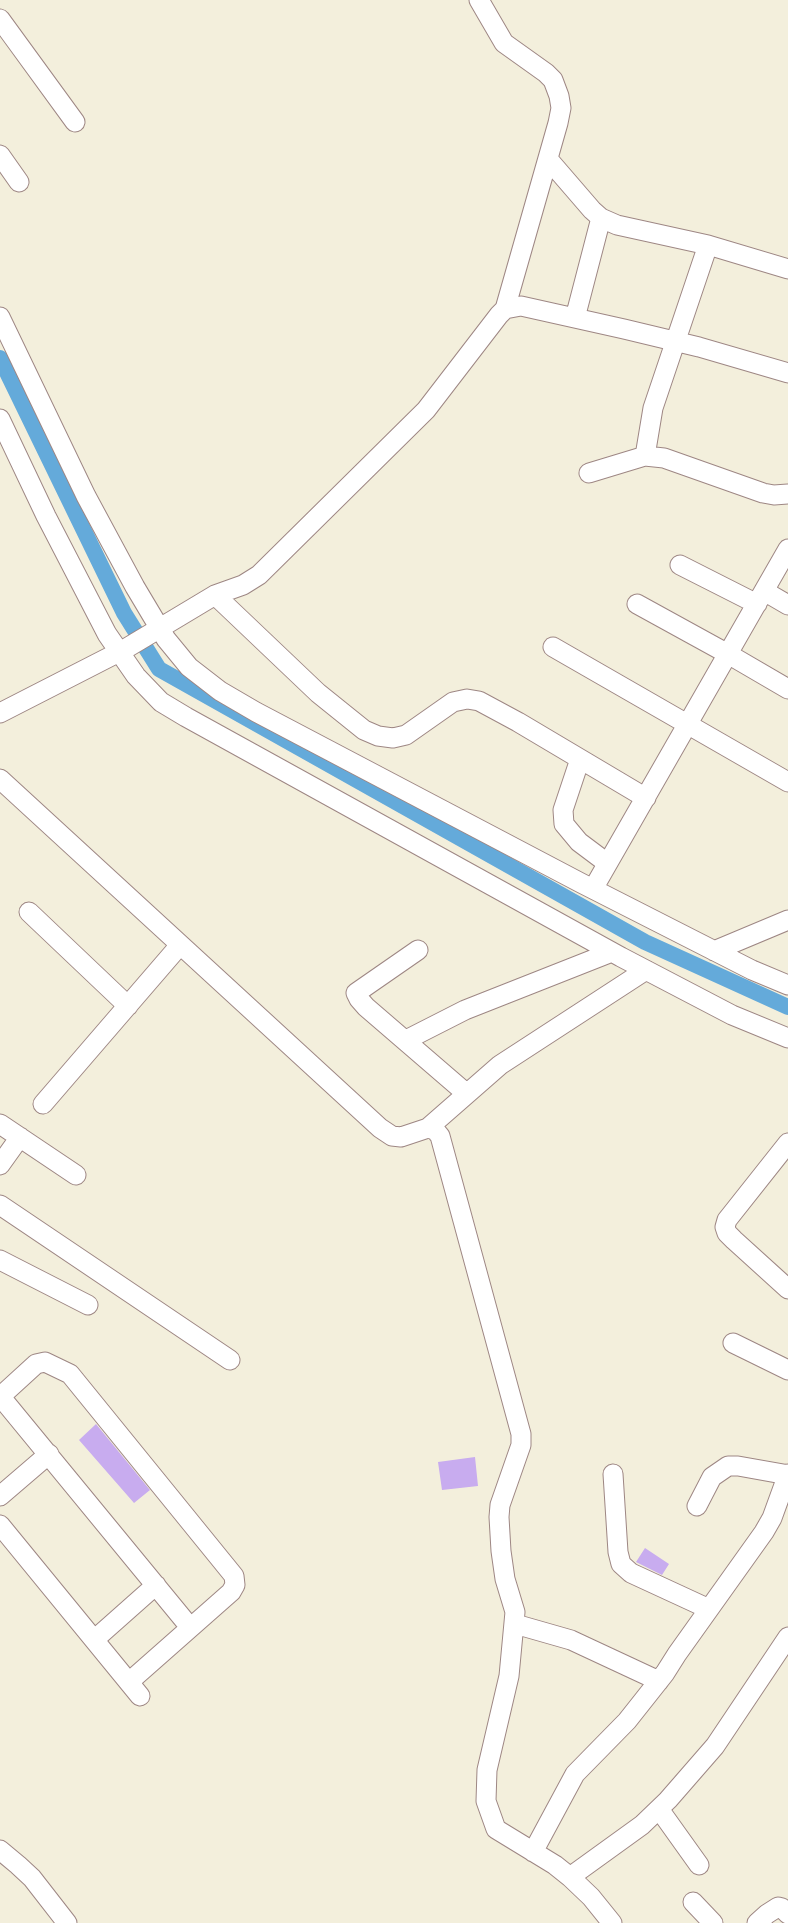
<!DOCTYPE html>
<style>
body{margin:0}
canvas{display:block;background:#f3efdc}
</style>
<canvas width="788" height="1923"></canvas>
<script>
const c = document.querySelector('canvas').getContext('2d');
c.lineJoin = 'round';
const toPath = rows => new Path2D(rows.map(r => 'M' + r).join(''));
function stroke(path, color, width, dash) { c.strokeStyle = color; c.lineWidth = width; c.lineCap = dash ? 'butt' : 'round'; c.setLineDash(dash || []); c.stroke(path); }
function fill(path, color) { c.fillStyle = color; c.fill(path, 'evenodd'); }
const canal = toPath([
 [0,358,124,613,159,669,645,942,788,1007]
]);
const building = toPath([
 [96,1424,150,1490,134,1503,79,1440],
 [475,1457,478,1486,442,1490,438,1462],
 [645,1548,669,1564,662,1575,636,1562]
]);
const minor = toPath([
 [479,0,504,43,546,73,553,80,559,96,561,108,558,123,505,309],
 [0,19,75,122],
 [0,155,19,182],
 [548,159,592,210,601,218,617,225,708,245,788,269],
 [0,317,86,496,135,587,166,639,189,667,220,691,256,712,581,883,752,970,788,985],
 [575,318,601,218],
 [0,419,46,516,107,634,136,676,161,702,186,717,621,957,732,1015,788,1038],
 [645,456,653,408,708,245],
 [589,473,645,456,664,458,763,493,774,495,788,494],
 [680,565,757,604],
 [764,591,788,605],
 [215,595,318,693,364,730,378,736,393,738,406,735,453,702,467,699,479,701,518,722,646,798],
 [637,604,728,654,788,689],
 [553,647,788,782],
 [0,713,125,649,215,595,243,585,259,575,426,410,499,315,505,309,521,306,624,329,699,347,788,373],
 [580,759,563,810,564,824,579,842,607,863],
 [0,779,380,1128,392,1136,401,1137,428,1128,435,1130,440,1136,521,1434,521,1445,500,1505,499,1517,501,1551,505,1579,515,1612,509,1676,487,1770,486,1801,496,1829,555,1865,570,1877,591,1897,612,1923],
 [593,889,788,549],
 [29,912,128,1006],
 [418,950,356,993,359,999,366,1007,467,1094],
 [714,951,788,920],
 [406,1040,465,1010,612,952],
 [43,1104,180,945],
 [0,1124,76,1175],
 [428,1128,500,1065,646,970],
 [788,1143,727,1220,725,1227,727,1233,734,1240,788,1289],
 [0,1165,20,1137],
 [0,1205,230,1360],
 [0,1260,88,1305],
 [733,1343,788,1370],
 [0,1396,189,1626],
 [1,1396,36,1364,45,1362,70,1374,234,1576,235,1585,231,1592,129,1682],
 [613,1474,618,1552,621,1564,631,1573,709,1609],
 [0,1496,49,1454],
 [697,1506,712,1477,728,1466,738,1466,788,1475],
 [0,1525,140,1696],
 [515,1624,571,1640,659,1681],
 [94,1640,156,1585],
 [659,1809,699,1865],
 [0,1850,18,1865,32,1878,67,1923],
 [533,1852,575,1774,627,1721,665,1673,677,1654,764,1532,772,1518,788,1474],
 [570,1877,642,1825,668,1800,715,1746,788,1637],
 [693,1902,713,1923],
 [757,1923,767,1914,778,1907,782,1908,788,1914]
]);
stroke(canal, '#64aada', 16);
fill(building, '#c8acef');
stroke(minor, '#9e8784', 21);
stroke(minor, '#fff', 19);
</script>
